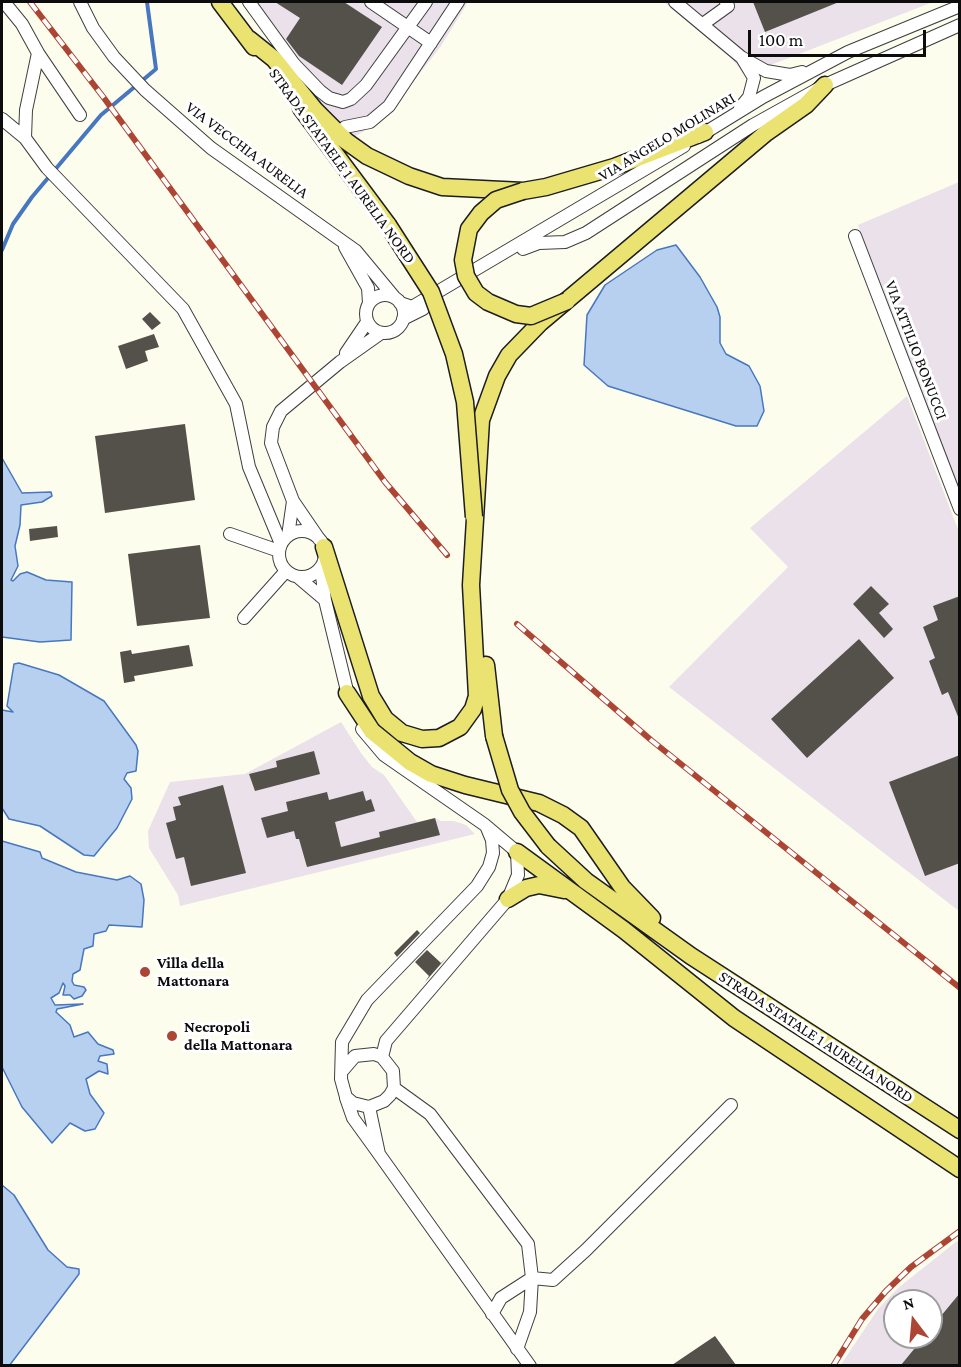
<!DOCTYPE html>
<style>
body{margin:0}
#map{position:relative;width:961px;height:1367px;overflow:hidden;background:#fdfdee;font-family:"Crimson Pro",serif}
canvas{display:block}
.frame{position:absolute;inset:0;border:3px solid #0c0c0c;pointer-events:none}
.north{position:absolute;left:883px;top:1289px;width:60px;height:60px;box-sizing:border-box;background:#fff;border:2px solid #9e9e9e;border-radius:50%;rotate:344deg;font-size:16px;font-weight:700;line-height:24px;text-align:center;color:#0c0c0c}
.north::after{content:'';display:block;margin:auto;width:21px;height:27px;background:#ad4534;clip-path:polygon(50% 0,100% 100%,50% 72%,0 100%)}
.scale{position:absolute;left:748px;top:30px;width:178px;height:27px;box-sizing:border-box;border:3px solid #0c0c0c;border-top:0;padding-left:8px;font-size:18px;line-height:21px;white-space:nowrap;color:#0c0c0c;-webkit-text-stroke:4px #fff;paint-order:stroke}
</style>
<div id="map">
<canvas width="961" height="1367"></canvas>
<div class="frame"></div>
<div class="north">N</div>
<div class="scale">100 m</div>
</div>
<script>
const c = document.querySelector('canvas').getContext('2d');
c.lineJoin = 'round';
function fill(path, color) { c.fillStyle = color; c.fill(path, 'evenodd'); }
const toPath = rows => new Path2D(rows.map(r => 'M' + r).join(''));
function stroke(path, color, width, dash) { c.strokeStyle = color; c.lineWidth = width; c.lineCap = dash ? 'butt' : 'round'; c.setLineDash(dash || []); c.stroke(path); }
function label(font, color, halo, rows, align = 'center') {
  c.font = font + ' "Crimson Pro",serif'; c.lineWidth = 6; c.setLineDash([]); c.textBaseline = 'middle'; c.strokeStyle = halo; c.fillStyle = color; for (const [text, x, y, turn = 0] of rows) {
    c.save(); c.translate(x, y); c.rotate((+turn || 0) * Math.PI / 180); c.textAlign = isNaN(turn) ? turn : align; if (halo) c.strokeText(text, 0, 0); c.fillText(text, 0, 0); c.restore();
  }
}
const industrial = toPath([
 [241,2,468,2,441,46,414,81,374,125,354,137,319,102],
 [664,2,933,2,745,75,731,58],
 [959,182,959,492,858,225],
 [907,396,959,532,959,911,669,687,788,567,750,528],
 [341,722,361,753,372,767,384,775,417,822,435,818,441,821,454,821,466,825,475,834,180,906,178,895,149,848,148,831,170,782,245,774],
 [957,1241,959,1243,959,1365,840,1366,878,1309,898,1288],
 [895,1301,931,1301,931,1337,895,1337]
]);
const water = toPath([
 [676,245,700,277,717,307,720,317,720,343,726,354,749,366,760,386,764,411,757,426,736,426,608,386,584,365,587,315,605,285,657,250,676,245],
 [2,458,22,493,51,492,52,496,42,502,21,505,20,525,15,546,18,566,11,580,13,581,20,574,27,572,46,580,72,582,71,640,40,642,2,637,2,458],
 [19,663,59,675,104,701,136,745,138,751,136,771,127,773,124,779,131,788,132,799,117,828,94,856,84,855,40,826,9,819,2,808,2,710,13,712,7,706,14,664,19,663],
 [2,841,40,852,42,858,76,872,117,880,130,876,141,884,144,900,142,927,109,925,106,931,94,934,93,946,84,949,80,970,73,974,72,981,74,985,84,987,86,990,82,996,74,999,70,995,63,995,65,986,63,983,59,993,51,998,55,1005,83,1004,57,1009,56,1012,70,1025,74,1037,88,1032,98,1044,113,1050,114,1054,100,1056,98,1061,107,1064,108,1074,99,1071,86,1079,90,1094,104,1113,95,1129,85,1131,70,1123,52,1143,22,1107,2,1067,2,841],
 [2,1185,14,1195,48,1250,67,1267,79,1269,79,1274,9,1366,2,1365,2,1185]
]);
const stream = toPath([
 [2,250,13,224,32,197,101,115,156,69,147,2]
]);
const building = toPath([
 [275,2,344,2,382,27,342,85,299,56,286,39,300,18],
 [753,2,839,2,765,32],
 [150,312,161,323,152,330,142,319],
 [154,334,159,347,145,351,148,361,126,369,118,346],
 [185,424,195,500,105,513,95,436],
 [57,526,58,537,30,541,29,529],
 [200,545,210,618,137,626,128,554],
 [871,586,889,604,879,613,893,629,884,638,853,604],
 [960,596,960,719,959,719,948,692,942,695,929,661,935,658,923,627,938,620,933,606],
 [859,639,894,678,807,758,771,719],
 [189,645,193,666,134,676,135,681,124,683,120,652,131,650,132,654],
 [314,751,320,774,255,791,249,774,277,767,276,761],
 [960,755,960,863,925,876,889,782],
 [223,785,246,873,191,886,184,857,176,859,166,823,176,820,173,807,181,805,178,797],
 [363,791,366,801,371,799,375,811,335,822,341,847,380,837,379,832,435,818,440,835,307,867,299,839,296,839,294,831,267,838,261,818,288,811,286,802,327,792,329,800],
 [417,930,420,933,397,957,394,953],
 [427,950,441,963,446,958,425,982,429,976,415,962],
 [960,1293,960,1365,901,1365,924,1337,931,1337,931,1328],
 [715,1336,736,1365,672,1365]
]);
const minor = toPath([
 [4,2,22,24,38,53,26,110,25,138,47,168,183,309,236,404,249,467,281,544],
 [80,2,93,28,114,57,145,90,211,148,356,251,395,298],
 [249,2,294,64,320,91,329,98,343,102,351,99,366,85,426,2],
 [371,2,431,43],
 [675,2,741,57,766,71,790,75,802,72],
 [703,24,728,6,726,2],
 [38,53,80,115],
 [740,108,749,97,754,78,742,58],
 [2,119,25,138],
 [345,127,370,122,389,106,458,2],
 [698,137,763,97,848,52,960,6],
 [855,236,960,509],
 [345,247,368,288,369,303],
 [523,249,539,243,565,242,586,233,753,125,825,85,960,25],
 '366 314a19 19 0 1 1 38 0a19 19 0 1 1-38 0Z',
 [400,303,412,307,684,146],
 [403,319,423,309],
 [346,353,367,322],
 '279 554a23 23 0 1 1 46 0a23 23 0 1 1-46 0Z',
 [230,534,279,551],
 [288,536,293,501],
 [319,539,293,501,271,443,273,427,281,411,340,362,381,333],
 [321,568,325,600,349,699],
 [299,578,325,600],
 [244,618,286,571],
 [362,729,384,755,485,825,517,852,518,875,508,899,386,1041,382,1057],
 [343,1070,355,1056,374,1054,382,1057,393,1071,394,1088,390,1095,384,1101,369,1107,353,1103,346,1097,341,1079,342,1042,367,1000,477,886,489,867,493,853,492,840,487,828],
 [394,1088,430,1114,528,1244,532,1278,553,1280,586,1250,731,1105],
 [346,1098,353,1118,379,1154,369,1107],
 [379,1154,530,1366],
 [492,1314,501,1298,532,1278,530,1312,517,1349]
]);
const major = toPath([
 [220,2,254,47],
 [249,39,274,59,315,110,346,141,367,156,409,176,442,187,523,191,546,187,614,167,705,132],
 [301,108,388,225],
 [324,547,371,696,385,719,402,733,422,739,439,738,460,727,473,709,477,696,471,585,481,420,497,376,509,355,540,323,766,133,806,105,825,85],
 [486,665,494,736],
 [347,693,372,731,410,762,431,774,465,785,539,803,563,815,581,828,622,887,652,918],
 [548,846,586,881,691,956,960,1130],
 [517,852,624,930,734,1018,960,1169],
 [508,899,526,888,539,885,564,890]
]);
const rail = toPath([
 [30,2,104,98,385,482,447,555],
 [517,624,651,740,960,988],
 [833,1366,862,1319,886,1291,911,1267,960,1231]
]);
const majorBridge = toPath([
 [523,191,496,200,481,213,469,229,463,260,466,276,476,293,488,302,516,314,531,316,567,301],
 [388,225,431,292,454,354,465,402,474,517],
 [494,736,510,790,522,812,548,846]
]);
const markers = [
 [145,972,6,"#ad4534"],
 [172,1036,6,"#ad4534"]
];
const streetNames = [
 ["VIA ANGELO MOLINARI",667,137,-31],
 ["VIA VECCHIA AURELIA",247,150,37],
 ["STRADA STATAELE 1 AURELIA NORD",342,166,54],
 ["VIA ATTILIO BONUCCI",916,350,69],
 ["STRADA STATALE 1 AURELIA NORD",816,1037,33]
];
const poiNames = [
 ["Villa della",157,963],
 ["Mattonara",157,981],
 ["Necropoli",184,1027],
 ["della Mattonara",184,1045]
];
fill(industrial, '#eae1ea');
fill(water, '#b8d0ef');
stroke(water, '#4777be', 1.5);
stroke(stream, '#4777be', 4);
fill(building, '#54504a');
stroke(minor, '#3f3f3f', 14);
stroke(major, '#1d1d1d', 19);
stroke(minor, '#fff', 12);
stroke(major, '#eae371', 16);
stroke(rail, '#ad4534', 6);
stroke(rail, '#fff', 4, [11]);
stroke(majorBridge, '#1d1d1d', 19, []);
stroke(majorBridge, '#eae371', 16);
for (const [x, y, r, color] of markers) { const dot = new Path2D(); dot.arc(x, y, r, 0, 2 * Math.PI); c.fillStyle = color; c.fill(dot); stroke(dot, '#fff', 2); }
label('16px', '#0c0c0c', '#fff', streetNames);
label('bold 16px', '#0c0c0c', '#fff', poiNames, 'left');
</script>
